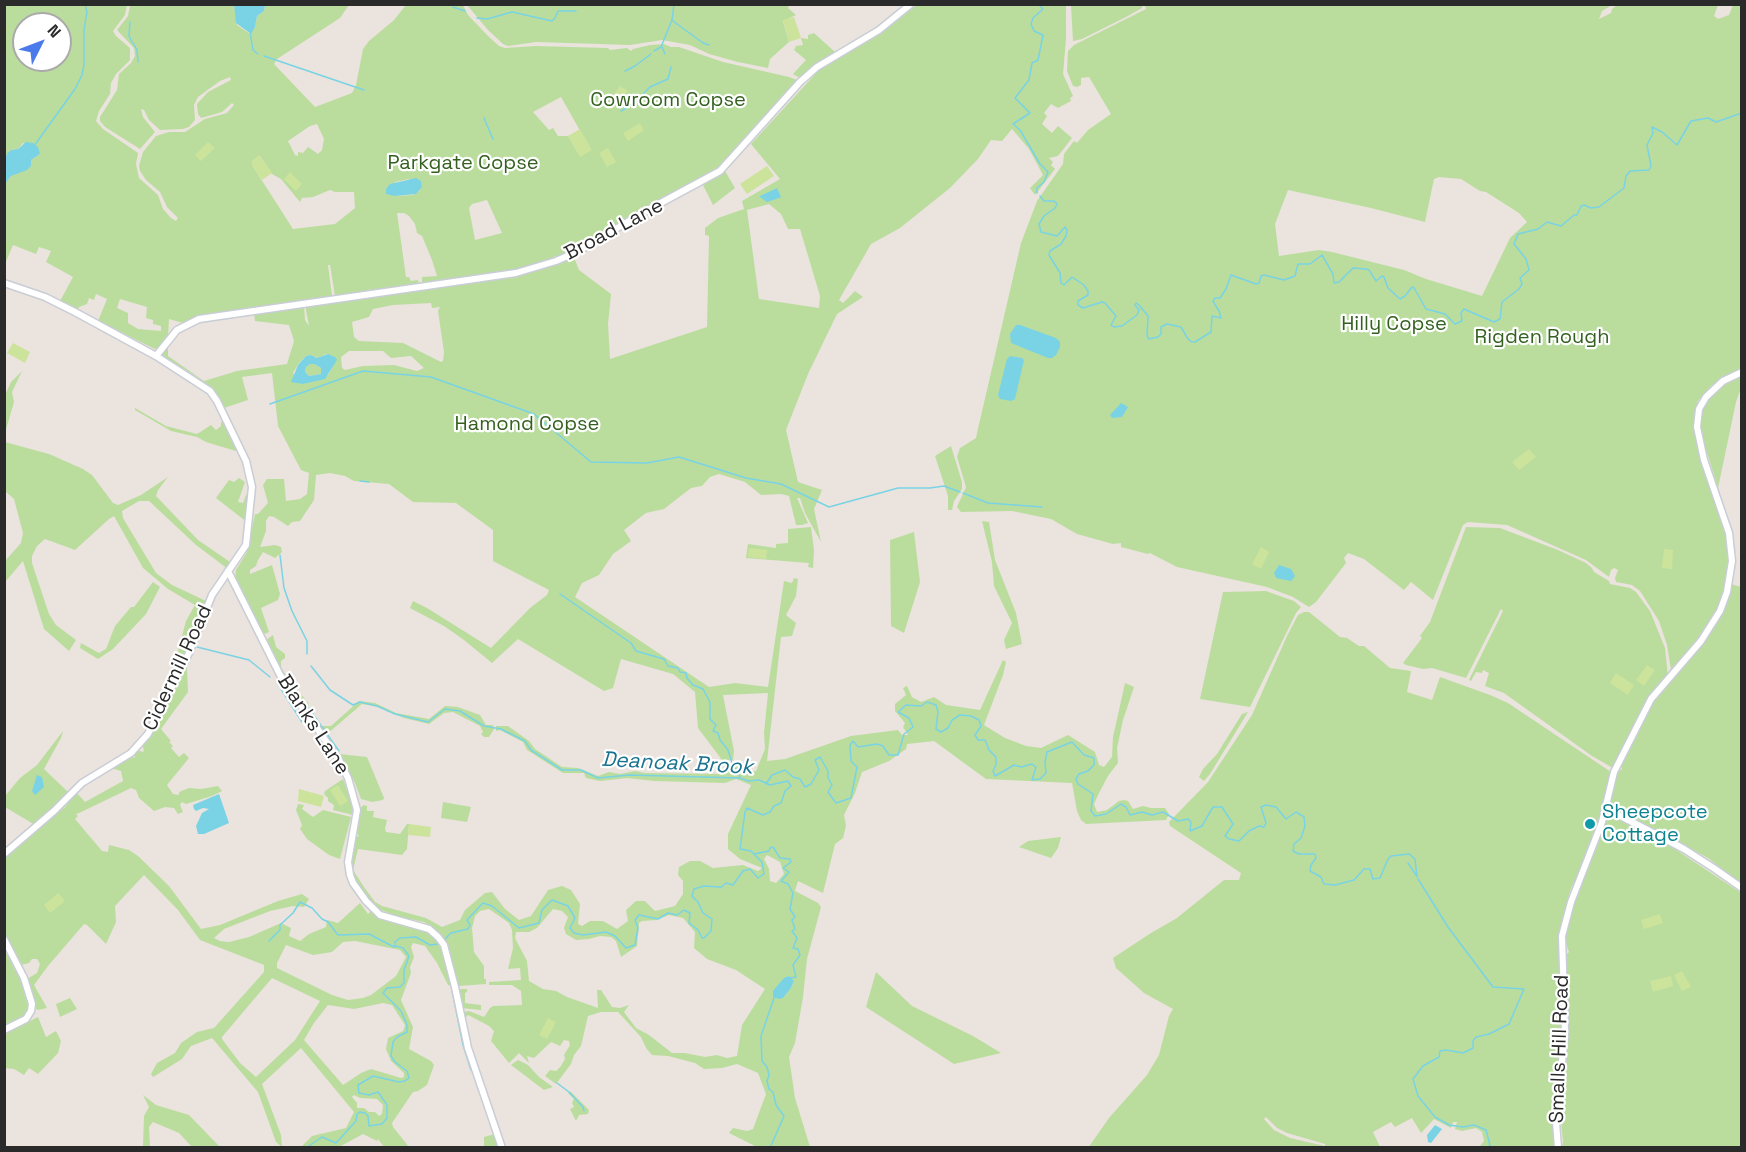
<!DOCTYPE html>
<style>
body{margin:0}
#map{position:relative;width:1746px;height:1152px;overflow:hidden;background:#ebe3dd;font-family:"Space Grotesk",sans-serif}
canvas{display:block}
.frame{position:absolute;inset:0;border:6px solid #2a2a2a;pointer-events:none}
.north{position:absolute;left:12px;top:12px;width:60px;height:60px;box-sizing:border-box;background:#fff;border:2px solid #aaa;border-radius:50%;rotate:48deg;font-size:16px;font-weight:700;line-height:24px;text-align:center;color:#2a2a2a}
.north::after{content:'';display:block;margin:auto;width:21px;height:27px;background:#4b7aea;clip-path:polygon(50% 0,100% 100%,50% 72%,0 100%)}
</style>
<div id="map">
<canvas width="1746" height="1152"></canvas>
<div class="frame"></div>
<div class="north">N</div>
</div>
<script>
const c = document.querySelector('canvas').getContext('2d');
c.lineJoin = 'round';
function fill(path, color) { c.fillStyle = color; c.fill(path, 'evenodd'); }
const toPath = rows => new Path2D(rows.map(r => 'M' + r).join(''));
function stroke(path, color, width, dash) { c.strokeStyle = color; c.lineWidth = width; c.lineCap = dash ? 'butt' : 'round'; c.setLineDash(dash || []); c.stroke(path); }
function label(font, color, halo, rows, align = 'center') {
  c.font = font + ' "Space Grotesk",sans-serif'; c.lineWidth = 4.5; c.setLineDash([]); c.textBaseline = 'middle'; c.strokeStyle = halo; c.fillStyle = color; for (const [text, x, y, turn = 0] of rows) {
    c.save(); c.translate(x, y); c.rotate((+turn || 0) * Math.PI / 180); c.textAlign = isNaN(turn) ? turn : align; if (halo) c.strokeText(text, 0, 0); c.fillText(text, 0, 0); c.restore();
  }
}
const green = toPath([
 [790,4,788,8,796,15,783,21,789,42,770,59,768,68,738,62,709,54,690,45,662,40,630,45,536,42,508,46,503,44,488,30,467,5],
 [5,5,127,5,125,15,113,31,116,36,130,48,130,60,116,74,111,83,110,94,99,111,96,121,103,129,138,153,136,164,139,178,158,195,163,209,171,218,176,221,178,218,167,207,160,192,146,180,140,171,139,166,143,152,156,136,169,132,185,132,205,119,227,113,234,105,232,103,222,112,201,118,198,114,197,104,208,92,231,80,230,77,220,81,198,97,194,105,195,120,189,127,183,129,160,130,149,120,144,110,141,109,143,117,155,132,140,149,105,127,100,121,100,117,117,90,119,74,131,63,135,56,134,48,117,30,128,16,130,5,234,5,237,25,250,34,255,27,257,16,264,11,265,5,349,5,340,18,277,59,274,64,315,107,352,93,356,85,363,49,369,41,394,20,406,5,463,5,468,15,487,35,499,46,505,48,536,46,608,48,610,50,627,48,631,51,633,49,650,45,664,44,671,47,679,47,723,62,789,77,797,80,796,83,725,164,706,177,704,175,701,177,702,181,687,185,687,188,675,193,672,192,672,196,667,198,665,196,662,197,663,200,656,204,651,202,652,206,645,210,640,207,641,212,621,222,620,219,618,220,619,224,605,235,601,232,601,235,587,245,557,258,555,256,552,260,512,271,422,283,422,277,437,276,432,260,422,236,417,233,415,224,409,216,404,213,397,213,406,277,409,277,411,281,418,280,419,284,372,291,370,289,367,292,335,296,330,265,328,265,332,296,196,318,183,323,169,319,168,337,159,348,155,349,98,321,107,299,96,294,94,300,89,298,87,304,79,307,78,311,60,301,73,277,46,262,51,251,39,247,36,254,13,245,5,264,5,184,11,176,31,166,31,160,40,154,23,143,18,149,11,150,7,153,5,160],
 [24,24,60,24,60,60,24,60],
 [561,97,591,150,580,156,568,136,558,136,553,128,549,130,533,112],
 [317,124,324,139,322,150,318,154,308,147,303,153,298,152,298,156,295,155,288,141,310,126],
 [260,156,272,174,281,179,300,202,302,198,313,197,330,190,335,192,354,192,355,208,335,224,293,229,252,165,252,161],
 [409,179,422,184,419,191,413,195,395,196,395,182],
 [487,200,502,233,475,240,469,208,472,204],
 [120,299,147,307,146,318,153,320,153,324,161,326,161,331,138,329,128,323,128,313,117,308],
 [917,5,1066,5,1066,39,1063,74,1073,96,1070,98,1071,101,1058,108,1051,104,1044,113,1047,116,1042,124,1052,133,1058,126,1072,138,1058,156,1049,158,1053,162,1051,165,1055,169,1035,195,1030,188,1043,175,1029,149,1012,129,1002,141,991,140,978,159,950,188,900,228,871,244,839,300,843,303,855,291,863,297,837,314,808,374,786,430,798,482,822,490,814,509,821,542,805,513,800,498,797,498,808,523,802,525,796,525,789,496,781,494,761,495,745,482,719,474,710,477,702,486,691,488,664,509,646,513,624,530,631,541,613,554,599,575,582,583,575,597,709,687,735,683,768,687,784,581,792,583,794,578,798,579,796,596,786,615,796,623,792,636,781,637,767,761,785,759,851,736,898,730,902,735,908,735,903,727,905,723,895,711,895,704,906,695,903,688,907,686,912,697,921,702,934,697,946,705,980,710,1003,660,1006,662,1003,675,984,725,1005,738,1026,746,1041,748,1068,735,1095,752,1099,765,1104,767,1112,757,1113,737,1125,683,1134,687,1123,720,1117,748,1118,763,1108,776,1099,793,1094,804,1097,812,1107,810,1119,801,1124,800,1128,801,1133,809,1143,806,1151,808,1165,808,1169,814,1166,820,1086,824,1081,820,1077,811,1072,783,986,779,934,741,907,744,906,749,889,761,862,772,855,793,844,815,846,826,843,838,835,844,823,893,798,881,795,891,818,903,821,907,807,959,803,997,795,1043,789,1057,795,1098,810,1147,757,1147,729,1133,733,1128,747,1131,753,1129,766,1094,758,1073,737,1064,722,1068,704,1069,695,1063,668,1056,652,1055,646,1048,641,1037,618,1012,601,1012,588,1016,581,1046,574,1055,571,1064,556,1084,545,1076,550,1070,556,1071,561,1066,565,1059,564,1055,570,1045,569,1041,564,1040,560,1046,551,1042,534,1058,527,1056,529,1063,519,1053,509,1063,491,1041,494,1031,489,1026,472,1017,468,1015,465,1018,464,1012,469,1011,484,1017,490,1008,493,1006,522,1005,521,991,512,985,489,985,489,982,521,980,520,968,508,969,513,948,512,930,509,923,489,909,480,911,475,916,472,928,474,952,484,966,484,979,486,979,486,984,459,986,448,949,439,932,424,922,395,916,379,909,366,898,356,883,350,867,356,837,359,836,357,833,360,808,364,805,367,806,367,811,374,811,373,817,387,820,385,829,386,832,400,834,407,824,409,824,407,849,402,855,358,849,353,870,364,887,375,902,382,906,426,918,442,927,460,920,465,910,485,893,492,892,505,909,519,920,531,916,548,890,562,886,571,890,580,904,578,924,582,926,590,921,603,921,617,929,628,921,626,910,636,901,645,901,655,911,675,906,683,894,683,881,678,875,679,867,690,861,700,861,713,868,743,865,758,871,762,868,740,859,728,849,728,834,751,785,736,779,725,783,654,781,627,778,600,781,586,778,584,773,563,773,527,750,523,742,500,730,496,731,496,726,508,726,529,741,535,749,562,767,578,768,598,776,609,772,620,774,635,771,645,773,722,774,731,770,731,766,736,763,743,772,756,771,765,749,764,733,768,693,723,695,734,751,733,760,722,760,698,728,695,692,673,674,621,659,613,688,604,691,518,639,492,663,464,640,444,626,410,608,413,601,427,608,491,648,530,608,547,595,549,590,493,561,493,530,456,503,413,502,389,484,354,481,345,476,330,473,316,475,314,500,300,521,292,522,288,526,274,517,269,516,266,521,266,531,260,547,275,545,281,547,282,552,275,558,263,552,258,560,256,566,250,570,250,574,272,565,280,594,278,600,261,608,269,632,262,635,235,579,236,570,247,552,255,514,258,514,268,503,263,485,267,479,284,479,286,501,300,499,307,494,309,473,301,470,278,426,272,373,242,377,248,400,224,408,216,393,197,377,164,357,162,352,168,346,168,356,204,381,237,371,287,364,294,341,289,325,255,321,254,313,304,306,305,320,309,326,305,305,337,303,339,301,503,277,534,271,573,255,579,270,611,294,608,324,610,359,707,327,709,236,705,235,705,228,718,218,744,209,742,201,780,179,751,144,820,69,839,56,885,30],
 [769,204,781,214,788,229,800,229,820,296,819,308,759,299,747,210],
 [431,303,432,308,440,307,438,311,444,352,443,361,441,362,403,343,359,341,354,337,352,322,369,317,373,309,393,305],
 [349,351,383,351,391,358,411,356,424,368,417,371,394,365,363,366,345,370,342,368,341,357],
 [326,354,336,360,328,375,303,384,293,373,299,363,306,356,311,355,318,358],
 [767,855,780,862,784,874,776,883,770,881,769,869,764,859],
 [553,909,562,911,568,917,564,928,566,934,576,940,589,939,600,936,611,937,616,941,621,957,637,946,639,923,642,921,656,920,669,915,683,918,695,932,694,948,707,959,736,970,765,989,742,1025,737,1056,727,1058,717,1055,705,1057,685,1053,672,1053,649,1035,636,1028,624,1012,629,1005,620,1008,612,1007,601,990,597,990,598,1008,567,997,556,991,543,989,529,981,527,961,515,938,516,932,529,932,537,928],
 [794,981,791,988,783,998,777,986,780,983],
 [1071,5,1072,4,1143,5,1142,8,1126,17,1082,39,1073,41],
 [1145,5,1612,5,1602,11,1599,19,1611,13,1612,9,1617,5,1718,5,1714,16,1718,19,1729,15,1733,5,1741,5,1741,368,1712,385,1697,402,1700,404,1695,410,1696,422,1729,543,1729,568,1726,593,1708,628,1674,671,1671,670,1667,645,1659,621,1640,591,1632,585,1616,582,1615,578,1618,570,1614,568,1611,570,1609,577,1586,560,1507,525,1468,522,1463,525,1433,600,1411,582,1404,590,1364,559,1348,553,1344,558,1346,563,1316,602,1309,607,1293,597,1267,587,1177,567,1150,553,1148,554,1121,547,1121,543,1113,544,1077,534,1051,519,1012,511,961,512,957,507,966,487,957,457,960,448,976,438,977,433,1021,243,1037,201,1063,164,1064,154,1074,141,1077,143,1088,130,1111,114,1089,77,1081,78,1081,85,1077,87,1073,86,1067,71,1068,51,1074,45,1146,9],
 [1439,177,1461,179,1480,191,1486,192,1519,213,1527,222,1510,238,1482,296,1426,279,1404,270,1332,252,1319,250,1279,256,1275,224,1288,190,1371,208,1425,222,1434,179],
 [814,33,835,52,800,78,793,74,806,60,794,50,796,46,803,45,801,38,808,39,808,35],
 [725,171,735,188,713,205,703,185],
 [310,364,314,364,321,368,321,374,309,376,305,372,306,367],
 [22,371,12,392,14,402,5,433,5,395,11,382],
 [1741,374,1741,388,1736,402,1718,488,1700,430,1703,405,1716,389],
 [135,408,166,426,197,434,211,425,216,430,221,426,221,422,224,420,239,452,206,442,197,437,171,431,135,410],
 [5,442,49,454,83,469,92,475,113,503,118,505,141,495,168,477,158,490,156,496,198,540,233,564,228,569,196,545,149,501,139,501,122,511,123,518,156,573,172,585,206,601,202,614,207,617,196,643,168,690,164,690,178,651,186,621,195,605,168,589,143,568,114,516,109,519,75,550,45,539,37,546,32,556,32,563,49,614,56,625,76,640,69,651,44,629,23,561,5,582,5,561,21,543,23,533,14,499,5,491],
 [951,446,962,482,962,489,954,501,952,510,948,510,948,496,935,456],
 [239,478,245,482,238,502,243,503,246,495,248,495,248,523,216,498,229,480,234,482],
 [982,521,989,522,995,560,1016,613,1022,644,1006,649,1004,640,1012,623,994,586,992,562],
 [811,527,814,550,813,568,808,567,809,563,746,558,748,544,776,548,776,544,788,543,788,529],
 [1466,527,1500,528,1558,550,1586,563,1592,568,1594,572,1609,581,1610,584,1630,588,1636,592,1650,611,1665,648,1668,677,1654,694,1613,768,1592,756,1504,693,1485,686,1489,673,1483,670,1482,673,1476,672,1471,681,1469,680,1503,611,1501,609,1466,678,1432,668,1423,669,1406,665,1403,663,1422,638,1420,636,1430,622],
 [914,532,920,582,904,633,891,626,890,540],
 [153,582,160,587,146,614,113,649,98,659,80,648,81,643,99,653,106,649,115,626,131,607,134,607],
 [1731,584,1741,587,1741,884,1708,858,1609,805,1615,774,1618,770,1622,770,1621,765,1643,717,1657,696,1684,665,1714,627,1721,615],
 [1266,591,1294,601,1301,607,1296,613,1250,707,1200,699,1223,592],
 [1304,612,1309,612,1340,637,1347,638,1359,646,1364,646,1390,668,1411,671,1407,692,1432,700,1440,677,1490,695,1508,703,1611,772,1596,834,1570,891,1562,921,1560,948,1562,1020,1557,1085,1554,1092,1555,1147,1479,1147,1484,1141,1482,1132,1476,1128,1462,1131,1455,1129,1457,1122,1453,1122,1451,1128,1434,1119,1421,1133,1412,1118,1395,1127,1391,1122,1373,1132,1380,1147,1088,1148,1109,1118,1147,1075,1159,1055,1169,1016,1173,1009,1144,993,1116,968,1113,958,1151,933,1177,918,1224,880,1239,880,1241,873,1170,826,1169,822,1208,782,1252,715,1287,636,1298,615],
 [1266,1117,1277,1128,1287,1133,1325,1144,1325,1146,1290,1138,1274,1130,1264,1119],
 [273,635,276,647,285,654,285,658,281,661,281,667,288,679,305,699,303,701,285,680,266,640],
 [185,666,187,668,188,692,161,729,171,741,169,742,173,746,171,748,179,757,184,753,189,758,167,785,173,794,179,795,179,792,189,788,201,789,218,786,222,791,212,796,186,804,182,802,180,805,183,812,178,814,174,808,165,807,154,811,139,798,136,790,131,788,79,813,76,814,78,816,75,819,102,851,108,852,109,845,129,850,138,856,169,886,201,929,220,925,278,901,302,894,309,899,304,907,293,906,270,911,224,929,214,938,220,941,229,942,249,937,281,923,291,928,289,936,300,941,309,934,326,927,327,920,338,923,360,903,368,914,371,911,384,919,420,927,433,935,442,948,453,986,448,985,437,963,425,946,413,943,411,947,414,957,410,967,411,973,401,1000,413,1027,409,1049,431,1061,434,1065,427,1085,418,1091,413,1092,392,1123,393,1127,409,1147,384,1147,378,1139,377,1141,363,1134,339,1147,301,1147,312,1136,346,1128,354,1112,301,1048,262,1084,281,1135,282,1147,276,1142,258,1092,212,1038,191,1046,182,1059,153,1077,151,1074,157,1063,175,1053,181,1043,197,1032,214,1028,264,972,264,965,200,940,178,910,144,875,115,906,116,922,106,944,87,925,84,924,48,966,34,985,47,1008,38,1010,35,1008,27,979,37,973,40,964,37,959,32,959,29,963,21,965,5,933,4,858,65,807,76,792,85,802,123,781,121,771,111,768,131,756,135,758,134,753,137,750,143,752,144,750,142,745],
 [355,941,400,950,406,957,396,976,371,995,363,998,348,1000,332,995,277,968,277,963,286,945,313,955,332,952,343,942],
 [272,978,320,1001,295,1040,256,1077,240,1063,222,1039,222,1037],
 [383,1003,392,1005,405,1025,403,1031,388,1038,386,1049,391,1061,404,1073,404,1077,401,1078,371,1069,361,1073,343,1085,304,1040,314,1023,328,1005,354,1009],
 [354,1095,360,1098,377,1099,383,1105,382,1114,379,1116,375,1112,369,1112,364,1108,357,1108,357,1103,352,1097],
 [308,701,309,708,322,726,331,726,359,701,375,703,396,713,429,719,445,706,458,707,480,715,486,725,493,725,494,729,489,737,484,737,481,734,483,732,480,726,453,712,444,713,429,724,404,718,379,707,362,704,327,734,333,744,331,744,304,707],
 [1248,712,1210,774,1204,781,1199,777,1203,769,1217,754,1242,714],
 [63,731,61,738,44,769,68,792,64,798,53,809,48,810,49,812,35,825,5,807,5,796,20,778,37,765],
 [339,754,367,757,384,798,383,800,372,802,361,799,355,783],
 [343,779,351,800,353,815,333,810,334,805,328,801,328,798,324,794,325,791],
 [443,802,471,807,467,822,441,818],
 [298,804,304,805,302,809,313,817,323,810,351,817,340,859,329,855,307,839,300,829,302,825,296,810],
 [1608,813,1669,845,1741,893,1741,1147,1562,1148,1563,1141,1561,1122,1565,1089,1568,1032,1566,966,1566,955,1569,952,1566,944,1566,934,1573,900,1597,847],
 [1061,837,1058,848,1051,858,1019,847,1028,841],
 [8,953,20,978,29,1008,24,1017,5,1027,4,955],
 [876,972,912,1006,973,1036,1001,1053,954,1064,866,1007],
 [461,989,467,989,467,992,465,993,465,1003,481,1005,481,1010,461,1008,458,991],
 [70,998,77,1009,60,1017,56,1004],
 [38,1017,46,1037,56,1031,61,1041,58,1053,38,1074,29,1068,24,1075,14,1069,5,1068,4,1034],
 [518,1060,528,1065,539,1077,553,1087,544,1090,511,1065],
 [571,1092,589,1110,588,1114,579,1115,576,1121,570,1109,574,1107,572,1103,574,1099,568,1093],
 [143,1095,156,1105,189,1115,220,1147,192,1147,179,1133,153,1122,149,1127,150,1147,143,1147,144,1116,149,1107],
 [495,1134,500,1147,484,1147,484,1137]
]);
const pitch = toPath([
 [794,17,801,38,789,42,783,20],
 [620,86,628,91,617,105,610,99],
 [640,123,644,130,628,141,623,133],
 [580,129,592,150,580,157,568,136],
 [208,142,215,148,201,161,195,155],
 [608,148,616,162,607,167,599,153],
 [259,155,272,173,262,180,252,165,252,161],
 [767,166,774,176,747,194,740,184],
 [290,172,302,184,296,191,284,179],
 [13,343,30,352,25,363,7,353],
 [1529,449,1536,457,1519,470,1512,462],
 [1261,547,1269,552,1261,569,1252,564],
 [749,548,767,550,766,559,748,557],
 [1664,549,1673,550,1672,569,1662,568],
 [1647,665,1655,670,1644,686,1636,680],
 [1616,673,1634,685,1628,695,1610,683],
 [338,785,348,801,340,806,330,790],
 [299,789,324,796,321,807,298,801],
 [409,824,431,827,430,837,408,835],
 [58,893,65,901,50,913,44,905],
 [1660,914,1663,923,1644,929,1641,920],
 [1682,971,1691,987,1682,991,1674,975],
 [1671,976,1673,986,1653,992,1650,981],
 [548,1018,556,1022,547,1039,539,1035]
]);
const water = toPath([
 [234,5,265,5,264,11,257,16,255,27,251,34,236,23],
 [26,142,33,143,38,147,40,154,31,160,31,166,27,170,11,176,5,184,5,160,7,153,11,150,18,149],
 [416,178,421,181,422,187,416,194,395,196,386,194,386,189,390,184],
 [777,188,781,197,779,198,767,202,760,197,760,196],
 [1016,325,1020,325,1056,338,1060,342,1060,347,1056,355,1052,358,1048,358,1011,343,1010,334],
 [328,354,335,357,337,360,325,379,303,384,291,382,298,365,306,356,311,355,317,358],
 [310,364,314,364,321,368,321,374,309,376,305,372,306,367],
 [1010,356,1022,358,1024,360,1015,399,1011,401,1000,399,998,395,1007,359],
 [1121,403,1128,407,1122,417,1112,418,1110,415],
 [1279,565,1291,569,1295,576,1293,579,1291,581,1276,578,1274,573],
 [37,775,42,777,44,787,35,795,32,791],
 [219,794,229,823,204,834,198,834,196,826,202,813,209,809,203,808,196,811,194,809,193,805],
 [789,976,794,981,791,988,783,998,779,999,773,997,773,991,777,986,784,978],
 [1435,1125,1442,1129,1431,1143,1428,1142,1427,1135]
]);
const stream = toPath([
 [453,7,465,11],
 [477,18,487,19,512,12,552,21,555,18,558,11,576,11],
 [673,21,703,43,709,45],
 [130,22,129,36,132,42],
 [250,32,253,50,258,54],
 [133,43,137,50,138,62],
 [662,47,665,54],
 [654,51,661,47,672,20,674,4],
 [264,56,364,90],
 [625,71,635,66,651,54],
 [621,111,632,105,650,87,668,79,671,67],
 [484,118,493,139],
 [34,146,75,89,82,75,84,65,84,30,87,12,85,4],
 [1037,193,1037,188,1044,182,1048,172,1040,164,1020,130,1013,124,1030,113,1015,98,1029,80,1032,63,1038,60,1043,35,1034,31,1031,24,1033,18,1043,9,1038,4],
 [1040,196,1044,201,1054,201,1057,204,1055,208,1044,216,1039,224,1041,232,1057,236,1065,227,1067,230,1066,236,1061,244,1050,251,1049,255,1060,273,1061,283,1064,285,1072,277,1084,285,1088,291,1088,295,1078,301,1078,305,1083,308,1102,302,1105,303,1116,316,1111,325,1114,327,1122,326,1137,315,1139,310,1135,305,1136,303,1139,305,1148,316,1147,336,1149,339,1158,337,1161,334,1161,327,1167,324,1181,327,1188,339,1192,342,1195,342,1211,332,1212,316,1221,318,1219,311,1213,301,1215,298,1220,298,1226,289,1231,275,1256,284,1259,283,1261,276,1264,275,1284,280,1295,276,1298,264,1310,264,1322,255,1333,274,1334,283,1339,282,1353,268,1366,269,1369,270,1376,281,1382,276,1384,277,1388,288,1400,299,1405,296,1412,287,1414,288,1426,309,1445,314,1455,324,1462,321,1461,313,1464,309,1494,322,1500,319,1502,302,1519,289,1522,284,1520,278,1529,270,1526,259,1514,244,1518,234,1538,229,1547,222,1561,226,1574,215,1577,215,1581,206,1584,205,1591,208,1599,207,1624,188,1626,176,1630,171,1649,170,1651,166,1647,145,1653,133,1652,127,1662,132,1677,145,1691,121,1708,118,1716,122,1742,113],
 [270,404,363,371,431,377,534,414,591,462,647,463,679,457,746,478,781,484,829,507,898,488,930,488,944,486,960,492],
 [360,481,369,482],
 [963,493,988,503,1042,507],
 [280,555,284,588,292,611,307,641,307,654],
 [560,594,631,643,636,651,664,659,668,666,678,668,680,672,686,673,687,678,693,685,703,689,710,702,710,719,716,725,713,731,718,733,720,740,728,750,733,766,737,770,740,777],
 [197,647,249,660,270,677],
 [311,666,330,690,353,705,360,702,377,706,395,714,428,722,445,709,460,711,484,726,501,729,525,741,531,750,562,770,581,770,598,778,629,775,740,778,748,781,759,780,770,785,788,781,791,786,785,791,781,803,774,806,770,812,763,815,747,808,745,812,740,849,751,851,762,862,764,874,758,878,750,869,743,871,733,885,726,883,720,888,720,887,704,886,694,889,692,896,698,902,703,913,712,919,711,931,704,938,702,938,698,930,689,923,690,913,684,910,677,915,668,913,658,919,639,915,635,920,638,928,635,945,626,948,615,936,606,932,583,935,574,933,570,928,575,918,568,906,552,900,542,910,539,923,519,928,492,906,483,903,467,920,470,925,468,929,451,933,443,941],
 [276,681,302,722],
 [308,707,339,751],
 [766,784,772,775,785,770,793,777,800,779,805,787,811,784,819,770,815,760,820,757,828,771,828,778,832,785,828,792,836,803,851,798,857,767,851,761,850,745,853,741,858,747,877,744,883,746,889,755,898,755,904,734,913,727,909,718,898,712,906,705,921,706,927,702,936,705,938,712,936,729,941,732,948,728,952,720,960,715,971,716,979,720,981,726,975,735,978,740,985,740,989,750,996,757,996,765,993,771,995,776,1014,765,1021,767,1032,764,1036,767,1032,780,1040,779,1046,773,1045,762,1047,752,1072,742,1084,755,1094,758,1094,765,1088,771,1079,774,1076,779,1078,784,1093,794,1091,811,1095,816,1106,814,1121,804,1126,807,1130,815,1142,812,1152,815,1163,812,1178,821,1188,819,1191,822,1190,831,1202,826,1213,807,1222,807,1233,824,1225,836,1229,839,1239,841,1249,831,1259,826,1264,827,1266,823,1261,807,1266,805,1276,807,1286,819,1296,812,1304,817,1305,826,1301,838,1294,844,1293,851,1299,854,1315,854,1316,858,1311,865,1310,871,1321,877,1324,884,1335,885,1354,880,1364,869,1370,869,1373,879,1380,878,1388,859,1391,856,1409,854,1415,859,1417,877],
 [754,854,769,851,770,848,773,847,780,858,790,859,791,862,783,868,789,872,781,881,788,884,793,893,790,909,795,917,792,920,795,929,792,931,797,938,793,948,798,949,800,955,793,965,796,977,790,978],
 [1408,863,1416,875],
 [1418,879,1448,927,1493,987,1524,989,1509,1024,1489,1034,1476,1037,1473,1041,1473,1048,1463,1053,1446,1050,1440,1051,1439,1057,1423,1066,1413,1079,1418,1096,1435,1117,1449,1125,1463,1127,1474,1125,1486,1130,1490,1145,1487,1148],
 [269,941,280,930,280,925,293,913,300,902,312,908,322,919,328,922,338,935,369,934,394,947,396,946,403,948,409,956,404,970,404,983,400,987,387,988,383,993,401,1011,407,1025,407,1032,397,1037,393,1042,391,1056,395,1062,407,1071,409,1078,405,1081,399,1082,373,1076,358,1085,359,1093,369,1095,378,1092,387,1105,387,1118,382,1124,369,1126,368,1116,365,1113,360,1112,357,1114,356,1121,336,1143,322,1137,306,1148],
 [395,945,395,942,400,938,416,937,430,945,439,944],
 [448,974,451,986],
 [452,990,463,1045,471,1070],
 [557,1083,569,1092,583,1107,584,1111],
 [770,1148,784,1116,776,1105,773,1092,769,1089,767,1081,769,1075,767,1067,762,1061,761,1036,774,998],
 [1613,1148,1618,1148],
 [1634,1148,1636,1148]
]);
const secondary = toPath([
 [4,283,45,297,75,312,156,356,210,391,217,401,246,461,252,487,246,545,212,595,189,653,148,734,131,753,82,783,54,811,4,854],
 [156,356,177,330,199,319,516,273,556,261,579,251,644,212,720,171,800,82,817,67,879,30,911,4],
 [228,571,280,675,339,760,348,778,357,810,348,862,350,875,353,883,366,901,380,915,429,929,438,937,444,945,455,987,468,1048,502,1148],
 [1605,808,1684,849,1715,869,1742,888],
 [4,939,24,978,32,1004,31,1011,26,1019,4,1030],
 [1558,1148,1556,1122,1565,1032,1562,936,1571,902,1602,822,1614,772,1651,699,1701,641,1720,611,1727,592,1732,561,1729,533,1704,460,1697,427,1699,409,1706,397,1723,381,1742,372]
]);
const markers = [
 [1590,824,6,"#0f9aa8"]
];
const parkNames = [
 ["Cowroom Copse",668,101],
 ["Parkgate Copse",463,164],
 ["Hilly Copse",1394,325],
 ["Rigden Rough",1542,338],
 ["Hamond Copse",527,425]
];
const streetNames = [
 ["Broad Lane",614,230,-28],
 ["Cidermill Road",178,668,-65],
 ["Blanks Lane",313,725,57],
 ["Smalls Hill Road",1560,1049,-88]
];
const cultureNames = [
 ["Sheepcote",1602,813],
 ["Cottage",1602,836]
];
const waterNames = [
 ["Deanoak Brook",677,764,3]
];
fill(green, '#badd9e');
fill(pitch, '#cce39b');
fill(water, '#79d3e4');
stroke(stream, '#79d3e4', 1.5);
stroke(secondary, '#c9cdd6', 9);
stroke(secondary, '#fff', 6);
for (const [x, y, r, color] of markers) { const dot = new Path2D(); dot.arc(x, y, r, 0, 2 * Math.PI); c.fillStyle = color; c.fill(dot); stroke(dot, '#fff', 2); }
label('20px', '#346120', '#fff', parkNames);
label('20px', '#2a2a2a', '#fff', streetNames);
label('20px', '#0d838f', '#fff', cultureNames, 'left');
label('italic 21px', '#19738f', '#fff', waterNames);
</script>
